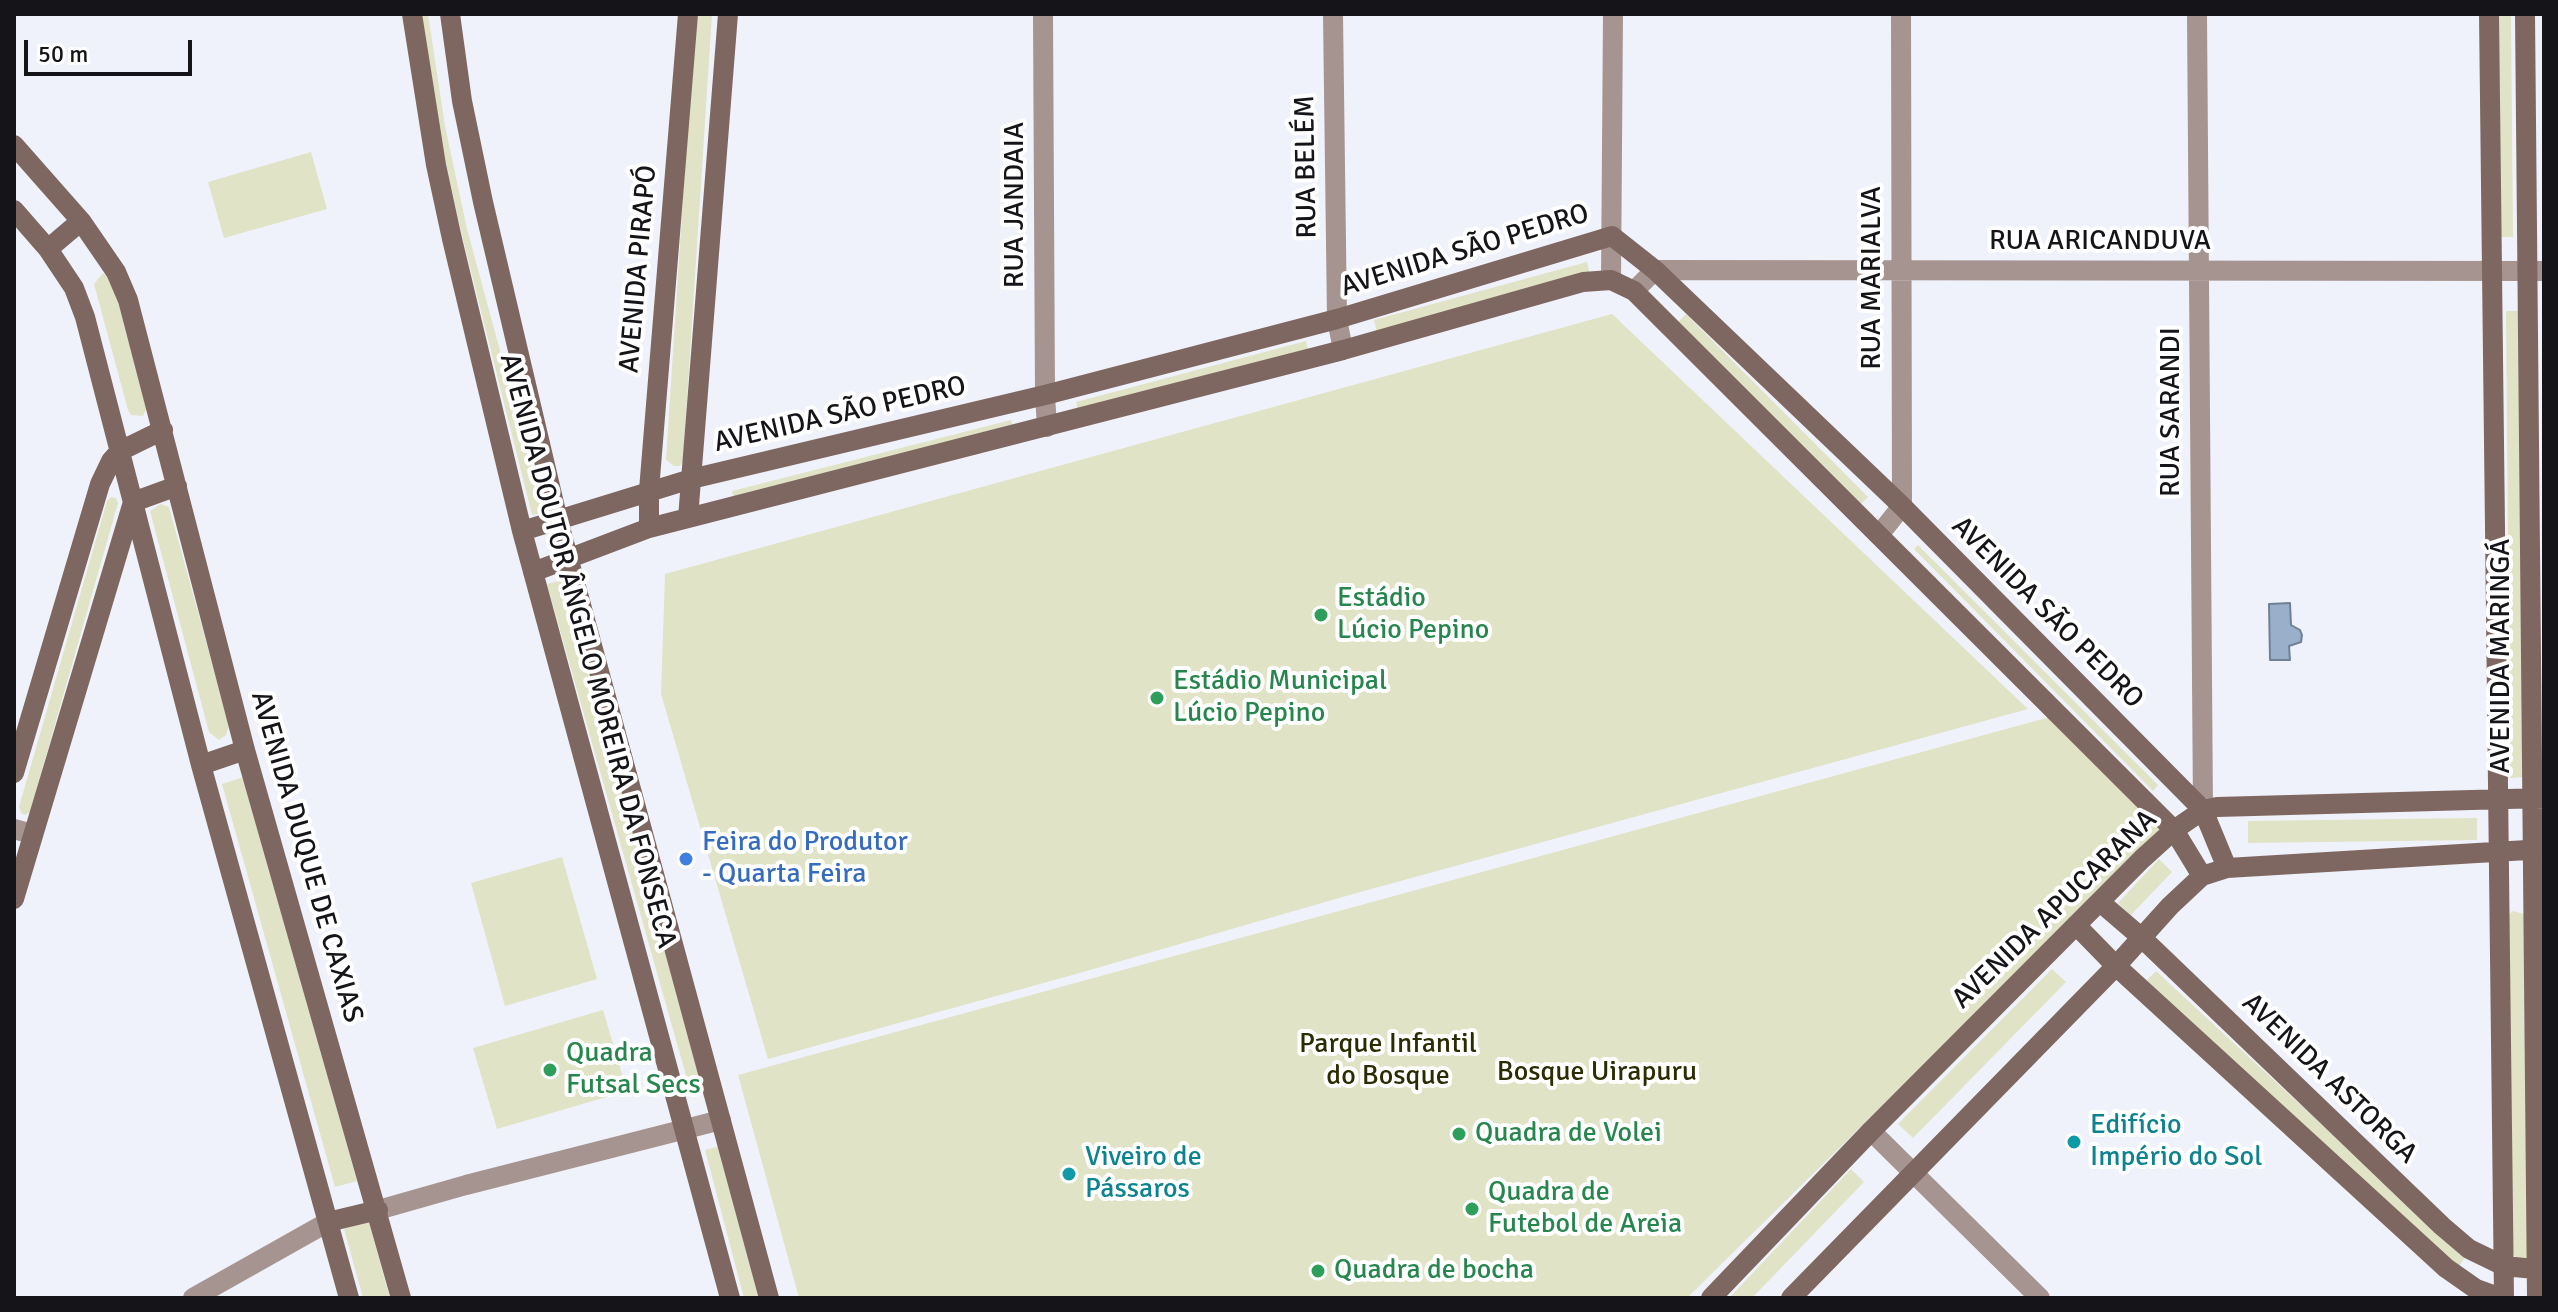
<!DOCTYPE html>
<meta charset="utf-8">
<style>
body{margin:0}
#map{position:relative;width:2558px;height:1312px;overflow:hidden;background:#f0f2fb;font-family:Signika,sans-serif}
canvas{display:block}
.frame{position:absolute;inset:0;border:16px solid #151519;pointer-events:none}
.scale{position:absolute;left:24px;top:40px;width:168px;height:36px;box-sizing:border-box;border:4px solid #151519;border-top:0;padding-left:10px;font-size:24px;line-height:28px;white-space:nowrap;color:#151519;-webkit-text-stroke:6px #fff;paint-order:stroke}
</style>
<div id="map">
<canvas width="2558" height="1312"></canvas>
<div class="frame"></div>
<div class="scale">50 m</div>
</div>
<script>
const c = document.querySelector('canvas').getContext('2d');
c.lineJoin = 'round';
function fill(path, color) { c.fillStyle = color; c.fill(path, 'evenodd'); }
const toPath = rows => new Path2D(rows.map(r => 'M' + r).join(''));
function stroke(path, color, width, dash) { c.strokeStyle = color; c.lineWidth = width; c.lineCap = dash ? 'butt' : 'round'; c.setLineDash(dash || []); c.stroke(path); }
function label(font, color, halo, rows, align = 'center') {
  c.font = font + ' Signika,sans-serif'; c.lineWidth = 8; c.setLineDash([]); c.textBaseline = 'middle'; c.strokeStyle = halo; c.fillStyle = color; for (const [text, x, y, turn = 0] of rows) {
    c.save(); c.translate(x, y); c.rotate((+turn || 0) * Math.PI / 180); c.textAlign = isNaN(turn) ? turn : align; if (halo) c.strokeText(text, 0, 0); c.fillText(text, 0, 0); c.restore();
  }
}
const green = toPath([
 [420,14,428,14,445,126,467,229,544,513,532,515,461,231,438,127],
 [695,14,712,14,683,461,680,466,674,466,666,460],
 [2494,14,2511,14,2513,237,2496,237],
 [311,152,327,209,224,238,208,182],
 [1587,262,1590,275,1377,333,1374,320],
 [103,273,113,278,148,405,143,416,131,415,128,410,94,284],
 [2506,311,2522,311,2525,777,2510,778],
 [1612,314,2028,709,1353,894,1069,976,768,1059,661,694,665,574],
 [1686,314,1868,497,1856,509,1674,326],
 [1306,341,1309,353,1079,414,1076,402],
 [1011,420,1014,431,735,502,732,491],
 [111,497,116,498,118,503,30,812,25,815,21,813,19,807,107,501],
 [161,504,169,507,229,725,226,735,219,740,209,732,150,511],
 [1918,545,2158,785,2153,791,1914,549],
 [562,580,703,1088,691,1093,547,584],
 [2050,717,2163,829,1687,1298,799,1298,738,1075],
 [244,777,357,1181,335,1187,222,784],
 [2477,818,2477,840,2248,843,2248,821],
 [562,857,597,979,505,1006,471,883],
 [2159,859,2172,872,2130,916,2118,903],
 [2513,911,2524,914,2528,1258,2517,1261,2513,1253,2508,915],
 [2052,969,2066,982,1913,1138,1898,1124],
 [2156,971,2465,1257,2457,1270,2143,984],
 [603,1010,627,1091,497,1129,473,1048],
 [720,1146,759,1298,744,1298,705,1150],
 [1851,1169,1864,1182,1752,1298,1729,1298],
 [369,1222,390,1298,363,1298,344,1229]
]);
const water = toPath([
 [2290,603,2291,625,2300,630,2302,635,2301,642,2289,646,2290,660,2270,660,2269,604,2290,603]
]);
const street = toPath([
 [1043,14,1045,395,1047,427],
 [1333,14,1337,319,1343,350],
 [2197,14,2203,810],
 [1611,280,1613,14],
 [1634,291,1655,270,2544,271],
 [1879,535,1902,506,1901,14],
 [14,829,32,834],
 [1871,1131,2040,1298],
 [378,1210,466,1185,721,1120],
 [193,1298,328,1222]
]);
const secondary = toPath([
 [412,14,436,165,452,239,522,531,730,1298],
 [450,14,462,101,483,202,558,520,769,1298],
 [2489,14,2504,1298],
 [2525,14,2537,1298],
 [14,145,81,221,116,272,128,300,245,750,401,1298],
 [14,210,48,249,74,288,85,317,201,765,349,1298],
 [48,249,81,221],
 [133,502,177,486],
 [688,518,728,14],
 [649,528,649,490,688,14],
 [522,531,691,479,1045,395,1337,319,1612,236,1655,270,1902,506,2203,810,2227,868],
 [533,572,649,528,688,518,1343,350,1583,282,1611,280,1634,291,2174,830,2202,876],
 [201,765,245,750],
 [14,773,100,484,111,461,120,451,163,430],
 [14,899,133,502],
 [2100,902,2142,938,2442,1226,2469,1249,2504,1266,2535,1269],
 [2076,925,2116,966,2446,1268,2476,1289,2501,1298],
 [328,1222,378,1210],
 [1711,1298,1871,1131,2142,859,2174,830,2203,810,2217,807,2544,798],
 [1791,1298,2116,966,2170,906,2202,876,2227,868,2544,849]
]);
const markers = [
 [1321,615,8,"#2e9e5b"],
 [1157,698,8,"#2e9e5b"],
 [686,859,8,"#3f7fe0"],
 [550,1070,8,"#2e9e5b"],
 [1459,1134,8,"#2e9e5b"],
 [2074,1142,8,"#0f9aa8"],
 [1069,1174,8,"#0f9aa8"],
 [1472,1209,8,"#2e9e5b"],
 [1318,1271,8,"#2e9e5b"]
];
const streetNames = [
 ["RUA BELÉM",1307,167,-91],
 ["RUA JANDAIA",1016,205,-90],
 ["RUA ARICANDUVA",2100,242],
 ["AVENIDA SÃO PEDRO",1465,251,-17],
 ["AVENIDA PIRAPÓ",639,269,-85],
 ["RUA MARIALVA",1873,278,-90],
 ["RUA SARANDI",2172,412,-90],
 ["AVENIDA SÃO PEDRO",840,415,-13],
 ["AVENIDA SÃO PEDRO",2047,613,45],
 ["AVENIDA DOUTOR ÂNGELO MOREIRA DA FONSECA",587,651,75],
 ["AVENIDA MARINGÁ",2502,656,-90],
 ["AVENIDA DUQUE DE CAXIAS",306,857,74],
 ["AVENIDA APUCARANA",2055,910,-44],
 ["AVENIDA ASTORGA",2329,1079,44]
];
const leisureNames = [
 ["Estádio",1337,599],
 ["Lúcio Pepino",1337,631],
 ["Estádio Municipal",1173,682],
 ["Lúcio Pepino",1173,714],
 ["Quadra",566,1054],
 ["Futsal Secs",566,1086],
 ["Quadra de Volei",1475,1134],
 ["Quadra de",1488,1193],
 ["Futebol de Areia",1488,1225],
 ["Quadra de bocha",1334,1271]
];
const shopNames = [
 ["Feira do Produtor",702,843],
 ["- Quarta Feira",702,875]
];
const parkNames = [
 ["Parque Infantil",1388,1045],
 ["do Bosque",1388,1077],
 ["Bosque Uirapuru",1597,1073]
];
const cultureNames = [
 ["Edifício",2090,1126],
 ["Império do Sol",2090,1158],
 ["Viveiro de",1085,1158],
 ["Pássaros",1085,1190]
];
fill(green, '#e0e3c5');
fill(water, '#99afca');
stroke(water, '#718195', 2);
stroke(street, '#a59490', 20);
stroke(secondary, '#7f6761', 20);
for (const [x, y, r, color] of markers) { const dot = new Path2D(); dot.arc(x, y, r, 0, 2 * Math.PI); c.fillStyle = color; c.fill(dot); stroke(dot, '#fff', 3); }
label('28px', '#151519', '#fff', streetNames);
label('28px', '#27864d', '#fff', leisureNames, 'left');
label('28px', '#366cbe', '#fff', shopNames, 'left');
label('28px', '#2b2c01', '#fff', parkNames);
label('28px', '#0d838f', '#fff', cultureNames, 'left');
</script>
